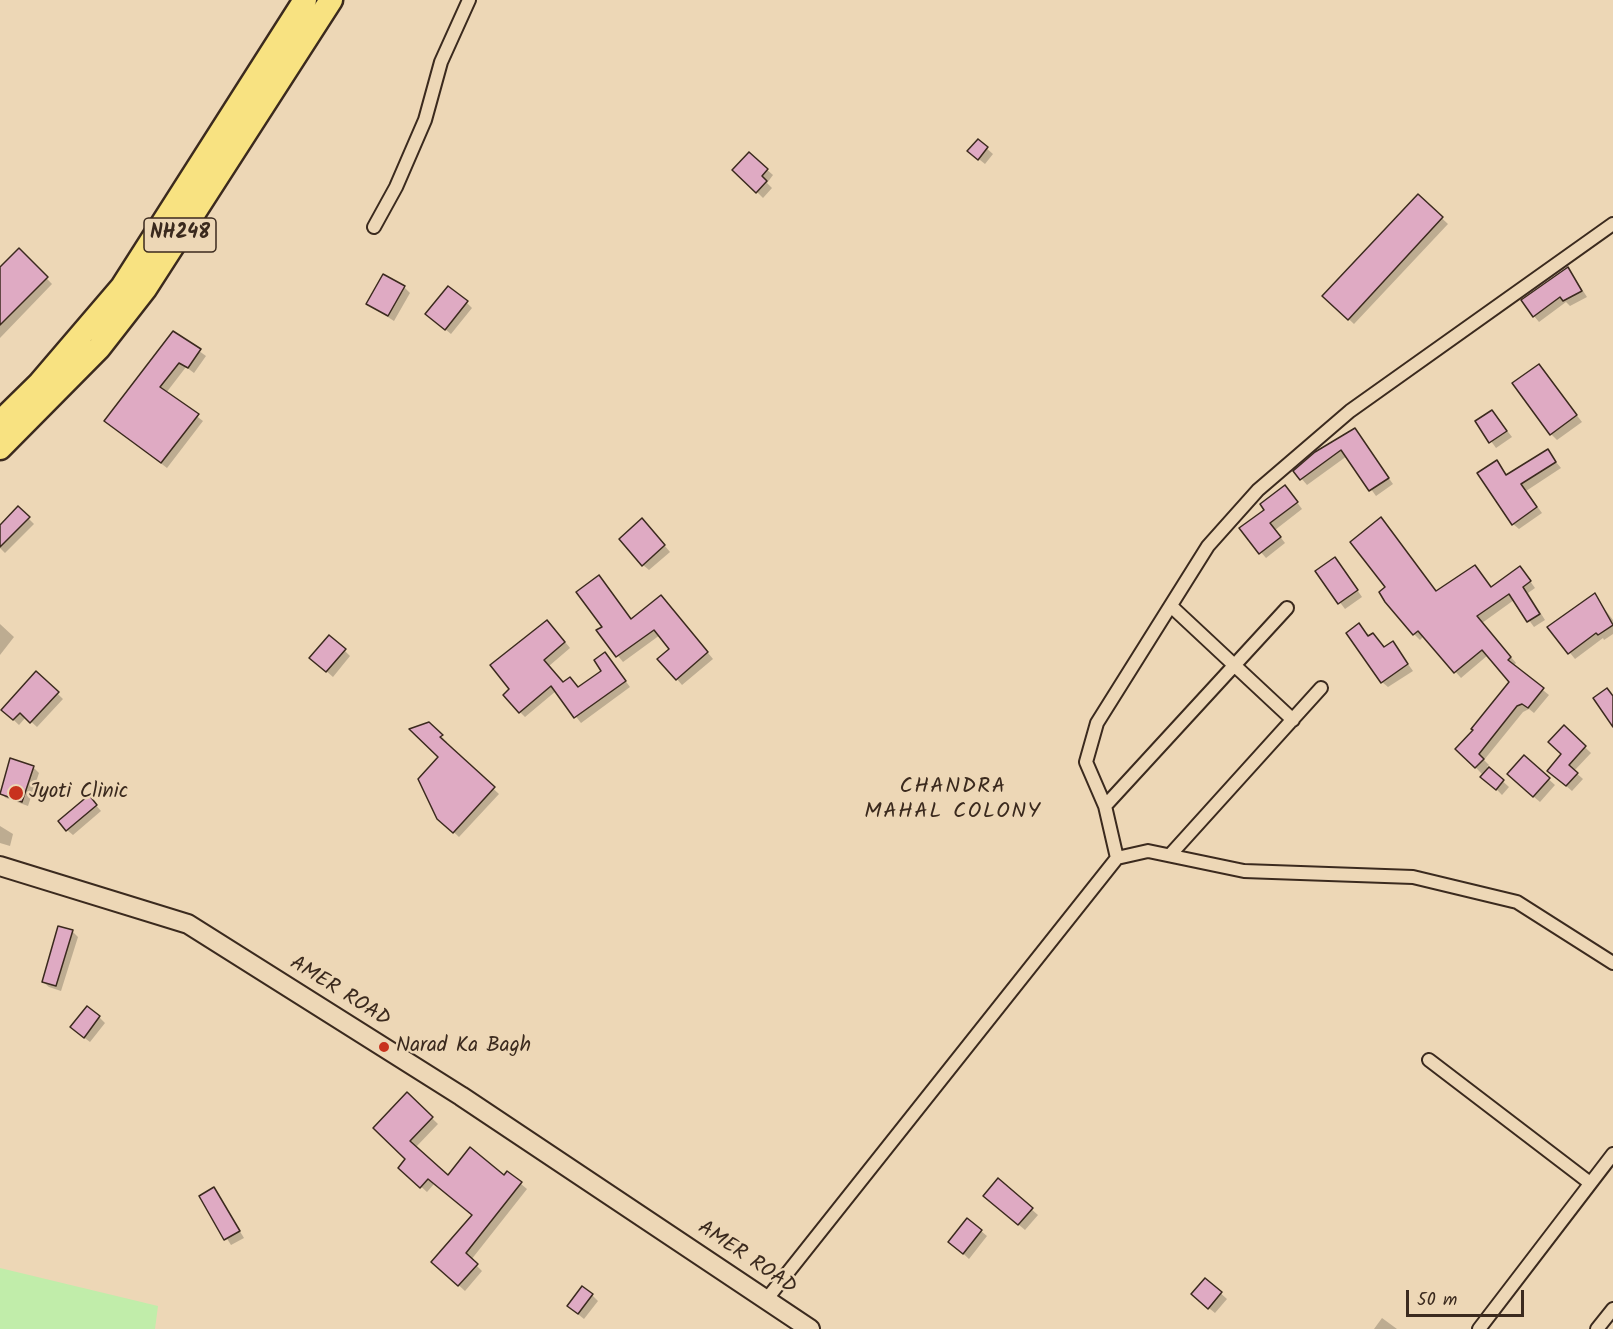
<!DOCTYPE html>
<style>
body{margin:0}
#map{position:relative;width:1613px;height:1329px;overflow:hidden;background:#edd7b6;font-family:Kalam,sans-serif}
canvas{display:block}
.scale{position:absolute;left:1406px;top:1290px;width:118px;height:27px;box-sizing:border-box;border:3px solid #3b2a1e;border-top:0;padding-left:8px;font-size:18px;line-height:21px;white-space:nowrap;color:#3b2a1e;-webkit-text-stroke:4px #edd7b6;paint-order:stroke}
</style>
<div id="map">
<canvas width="1613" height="1329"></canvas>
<div class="scale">50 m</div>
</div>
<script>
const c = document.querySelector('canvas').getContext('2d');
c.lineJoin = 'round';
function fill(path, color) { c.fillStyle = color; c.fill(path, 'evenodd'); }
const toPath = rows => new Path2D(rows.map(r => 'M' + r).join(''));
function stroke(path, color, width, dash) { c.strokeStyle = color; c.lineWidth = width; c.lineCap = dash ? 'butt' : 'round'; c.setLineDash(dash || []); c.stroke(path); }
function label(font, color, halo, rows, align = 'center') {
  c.font = font + ' Kalam,sans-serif'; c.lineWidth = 5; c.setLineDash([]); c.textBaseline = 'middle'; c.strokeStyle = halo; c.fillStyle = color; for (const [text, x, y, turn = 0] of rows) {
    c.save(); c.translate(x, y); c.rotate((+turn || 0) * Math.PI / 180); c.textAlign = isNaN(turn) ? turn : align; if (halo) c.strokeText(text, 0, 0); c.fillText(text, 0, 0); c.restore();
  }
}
const green = toPath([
 [0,1268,158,1306,155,1329,0,1329]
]);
const shadow = toPath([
 [978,141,993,154,985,164,975,156],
 [749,154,773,175,767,183,772,188,763,198,735,170],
 [1418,196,1448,224,1354,324,1324,296],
 [19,250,52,284,0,338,0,269],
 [1568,268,1587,297,1570,306,1566,302,1539,322,1534,316],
 [404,287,410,293,394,321,368,304],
 [467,303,472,308,451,334,433,319],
 [174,333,206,356,194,373,186,367,166,393,203,421,167,468,112,426],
 [1539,366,1582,422,1557,440,1551,434],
 [1492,411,1512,437,1496,448,1477,422],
 [1354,430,1393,484,1376,496,1347,456,1307,485,1295,471],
 [1547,451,1561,468,1526,491,1542,513,1519,529,1513,524,1497,462,1508,476],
 [1290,493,1302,509,1275,530,1285,543,1266,558,1241,529],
 [18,508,34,524,5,553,0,548,0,527],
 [648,526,670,552,649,570,643,565],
 [1340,565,1362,597,1345,609,1317,572],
 [1475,567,1492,589,1525,574,1535,588,1528,593,1545,620,1534,627,1514,600,1482,623,1516,663,1513,666,1549,695,1534,713,1529,709,1523,712,1484,760,1489,765,1487,767,1509,787,1502,795,1458,749,1475,730,1511,682,1488,655,1461,678,1424,636,1420,640,1414,634,1386,601,1437,593],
 [605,583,632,620,667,603,713,659,682,685,660,659,671,649,660,635,623,662,598,631,604,627],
 [1594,595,1613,620,1613,634,1604,640,1603,638,1575,659,1549,627],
 [0,624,14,637,0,655],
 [553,627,570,648,549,666,563,683,579,689,603,671,610,660,630,687,581,723,556,691,525,717,520,712],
 [1364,631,1385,648,1393,643,1413,671,1388,687,1382,682],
 [345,651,350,656,333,677,317,663],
 [36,673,63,699,37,727,26,717,19,725,3,710],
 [429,724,447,742,445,744,499,794,459,837,445,824,440,757],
 [1564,727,1591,753,1574,771,1583,779,1572,791,1555,776,1563,754],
 [1524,757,1555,785,1540,802,1514,780],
 [11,760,34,768,39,773,28,806,6,798,0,793],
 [94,803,101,811,73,835,67,830],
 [0,826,13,834,10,846,0,843],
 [72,931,78,937,61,991,49,987,43,982],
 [99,1017,105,1023,90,1042,78,1033],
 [407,1094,438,1124,415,1148,448,1177,504,1177,508,1173,527,1189,471,1260,482,1271,465,1291,439,1267,474,1216,434,1184,427,1192,406,1173],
 [998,1180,1038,1215,1025,1230,991,1201],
 [214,1189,244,1238,231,1245,201,1197],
 [981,1231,987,1236,969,1259,956,1247],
 [1206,1280,1227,1299,1215,1313,1199,1300],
 [592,1295,598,1301,584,1319,574,1311],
 [1382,1318,1397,1329,1374,1329]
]);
const building = toPath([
 [978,139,988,147,978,160,967,151,978,139],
 [749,152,768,169,762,176,767,181,756,193,732,170,749,152],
 [1418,194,1443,217,1348,320,1322,296,1418,194],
 [19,248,48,277,0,325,0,267,19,248],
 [1568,267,1582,291,1563,301,1560,297,1533,317,1521,300,1568,267],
 [383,274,405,286,388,316,366,304,383,274],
 [448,286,468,301,445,330,425,314,448,286],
 [173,331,201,349,188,368,179,363,160,387,199,414,161,463,104,421,173,331],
 [1539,364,1577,415,1550,435,1512,383,1539,364],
 [1492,410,1507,431,1489,443,1475,421,1492,410],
 [1355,428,1389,478,1369,491,1341,450,1300,480,1293,471,1315,452,1355,428],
 [1548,449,1556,462,1521,484,1537,507,1512,525,1477,473,1497,460,1506,475,1548,449],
 [1285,485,1298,502,1270,523,1281,537,1259,554,1239,528,1264,510,1260,504,1285,485],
 [18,506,30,517,0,547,0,525,18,506],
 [1381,517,1436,591,1475,565,1491,587,1520,566,1531,581,1523,587,1540,614,1527,622,1509,594,1477,616,1511,657,1508,660,1544,688,1528,708,1522,704,1517,706,1479,754,1484,759,1475,768,1455,749,1473,730,1471,729,1509,682,1482,650,1454,673,1418,631,1413,635,1385,602,1379,592,1385,587,1350,542,1381,517],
 [642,518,665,545,642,566,619,539,642,518],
 [1335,557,1358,590,1338,604,1315,571,1335,557],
 [599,575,631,619,661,595,708,652,676,680,657,659,669,649,654,630,616,657,596,630,602,627,576,592,599,575],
 [1595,593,1613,625,1598,635,1596,633,1568,654,1547,627,1595,593],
 [547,620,565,642,544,660,563,682,570,677,578,687,601,671,594,660,605,652,626,681,574,718,551,686,519,713,503,695,509,689,490,665,547,620],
 [1359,623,1368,636,1373,633,1384,647,1393,641,1408,664,1381,683,1346,633,1359,623],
 [329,635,346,649,326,672,309,658,329,635],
 [36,671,59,692,30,723,20,713,13,720,1,710,36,671],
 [1607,688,1613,696,1613,727,1593,698,1607,688],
 [429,722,443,735,440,737,495,787,453,833,437,819,418,779,438,757,409,729,429,722],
 [1564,725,1586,746,1569,765,1578,773,1566,786,1547,771,1561,754,1548,742,1564,725],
 [1524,755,1550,778,1533,797,1507,774,1524,755],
 [10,758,34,766,22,802,0,794,10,758],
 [1489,767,1504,780,1496,790,1480,777,1489,767],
 [89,795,97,805,66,831,58,821,89,795],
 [58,926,73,930,56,986,42,982,58,926],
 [87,1006,100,1016,84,1038,70,1027,87,1006],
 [407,1092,433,1117,410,1141,448,1175,470,1147,504,1175,507,1171,522,1182,466,1253,478,1264,458,1286,431,1262,472,1215,428,1179,420,1188,398,1168,405,1159,373,1128,407,1092],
 [998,1178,1033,1208,1018,1225,983,1196,998,1178],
 [214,1187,240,1231,224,1240,199,1196,214,1187],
 [967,1218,982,1230,963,1254,948,1242,967,1218],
 [1205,1278,1222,1292,1208,1309,1191,1294,1205,1278],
 [582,1286,593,1294,578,1314,567,1306,582,1286]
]);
const street = toPath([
 [374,227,396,187,425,120,441,62,469,0],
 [1172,607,1293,720],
 [1105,806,1287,608],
 [1170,855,1321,688],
 [1117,858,1105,806,1086,762,1097,723,1208,546,1258,490,1350,411,1613,224],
 [1429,1060,1590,1183],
 [766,1300,1117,858,1148,851,1244,871,1413,877,1517,902,1613,963],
 [1479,1329,1613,1154],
 [1597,1329,1613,1309]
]);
const secondary = toPath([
 [0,866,188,924,461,1096,810,1329]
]);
const highway = toPath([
 [0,422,39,384,122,287,305,0],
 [0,448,99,348,145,289,331,0]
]);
const markers = [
 [16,793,8,"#c8321e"],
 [384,1047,6,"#c8321e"]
];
const shields = [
 [180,235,72]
];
const shieldNames = [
 ["NH248",180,235]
];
const poiNames = [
 ["Jyoti Clinic",29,793],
 ["Narad Ka Bagh",396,1047]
];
const streetNames = [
 ["AMER ROAD",339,993,32],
 ["AMER ROAD",746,1259,34]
];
const neighbourhoodNames = [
 ["CHANDRA",953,788],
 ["MAHAL COLONY",953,813]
];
fill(green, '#c1edaa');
fill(shadow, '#0003');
fill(building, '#dfaac3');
stroke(building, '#3b2a1e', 1.5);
stroke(street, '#3b2a1e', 16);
stroke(secondary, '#3b2a1e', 22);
stroke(highway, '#3b2a1e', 27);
stroke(street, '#edd7b6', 12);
stroke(secondary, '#edd7b6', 18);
stroke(highway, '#f8e281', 22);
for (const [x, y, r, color] of markers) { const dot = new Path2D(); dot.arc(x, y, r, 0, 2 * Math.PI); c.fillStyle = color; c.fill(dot); stroke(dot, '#edd7b6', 2); }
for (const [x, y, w] of shields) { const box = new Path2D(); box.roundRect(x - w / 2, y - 17, w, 34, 4.5); c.fillStyle = '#edd7b6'; c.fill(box); stroke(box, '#3b2a1e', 1.5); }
label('bold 20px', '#3b2a1e', null, shieldNames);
label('21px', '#3b2a1e', '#edd7b6', poiNames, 'left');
label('21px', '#3b2a1e', '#edd7b6', streetNames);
c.letterSpacing = '1.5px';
label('22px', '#3b2a1e', '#edd7b6', neighbourhoodNames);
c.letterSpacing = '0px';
</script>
